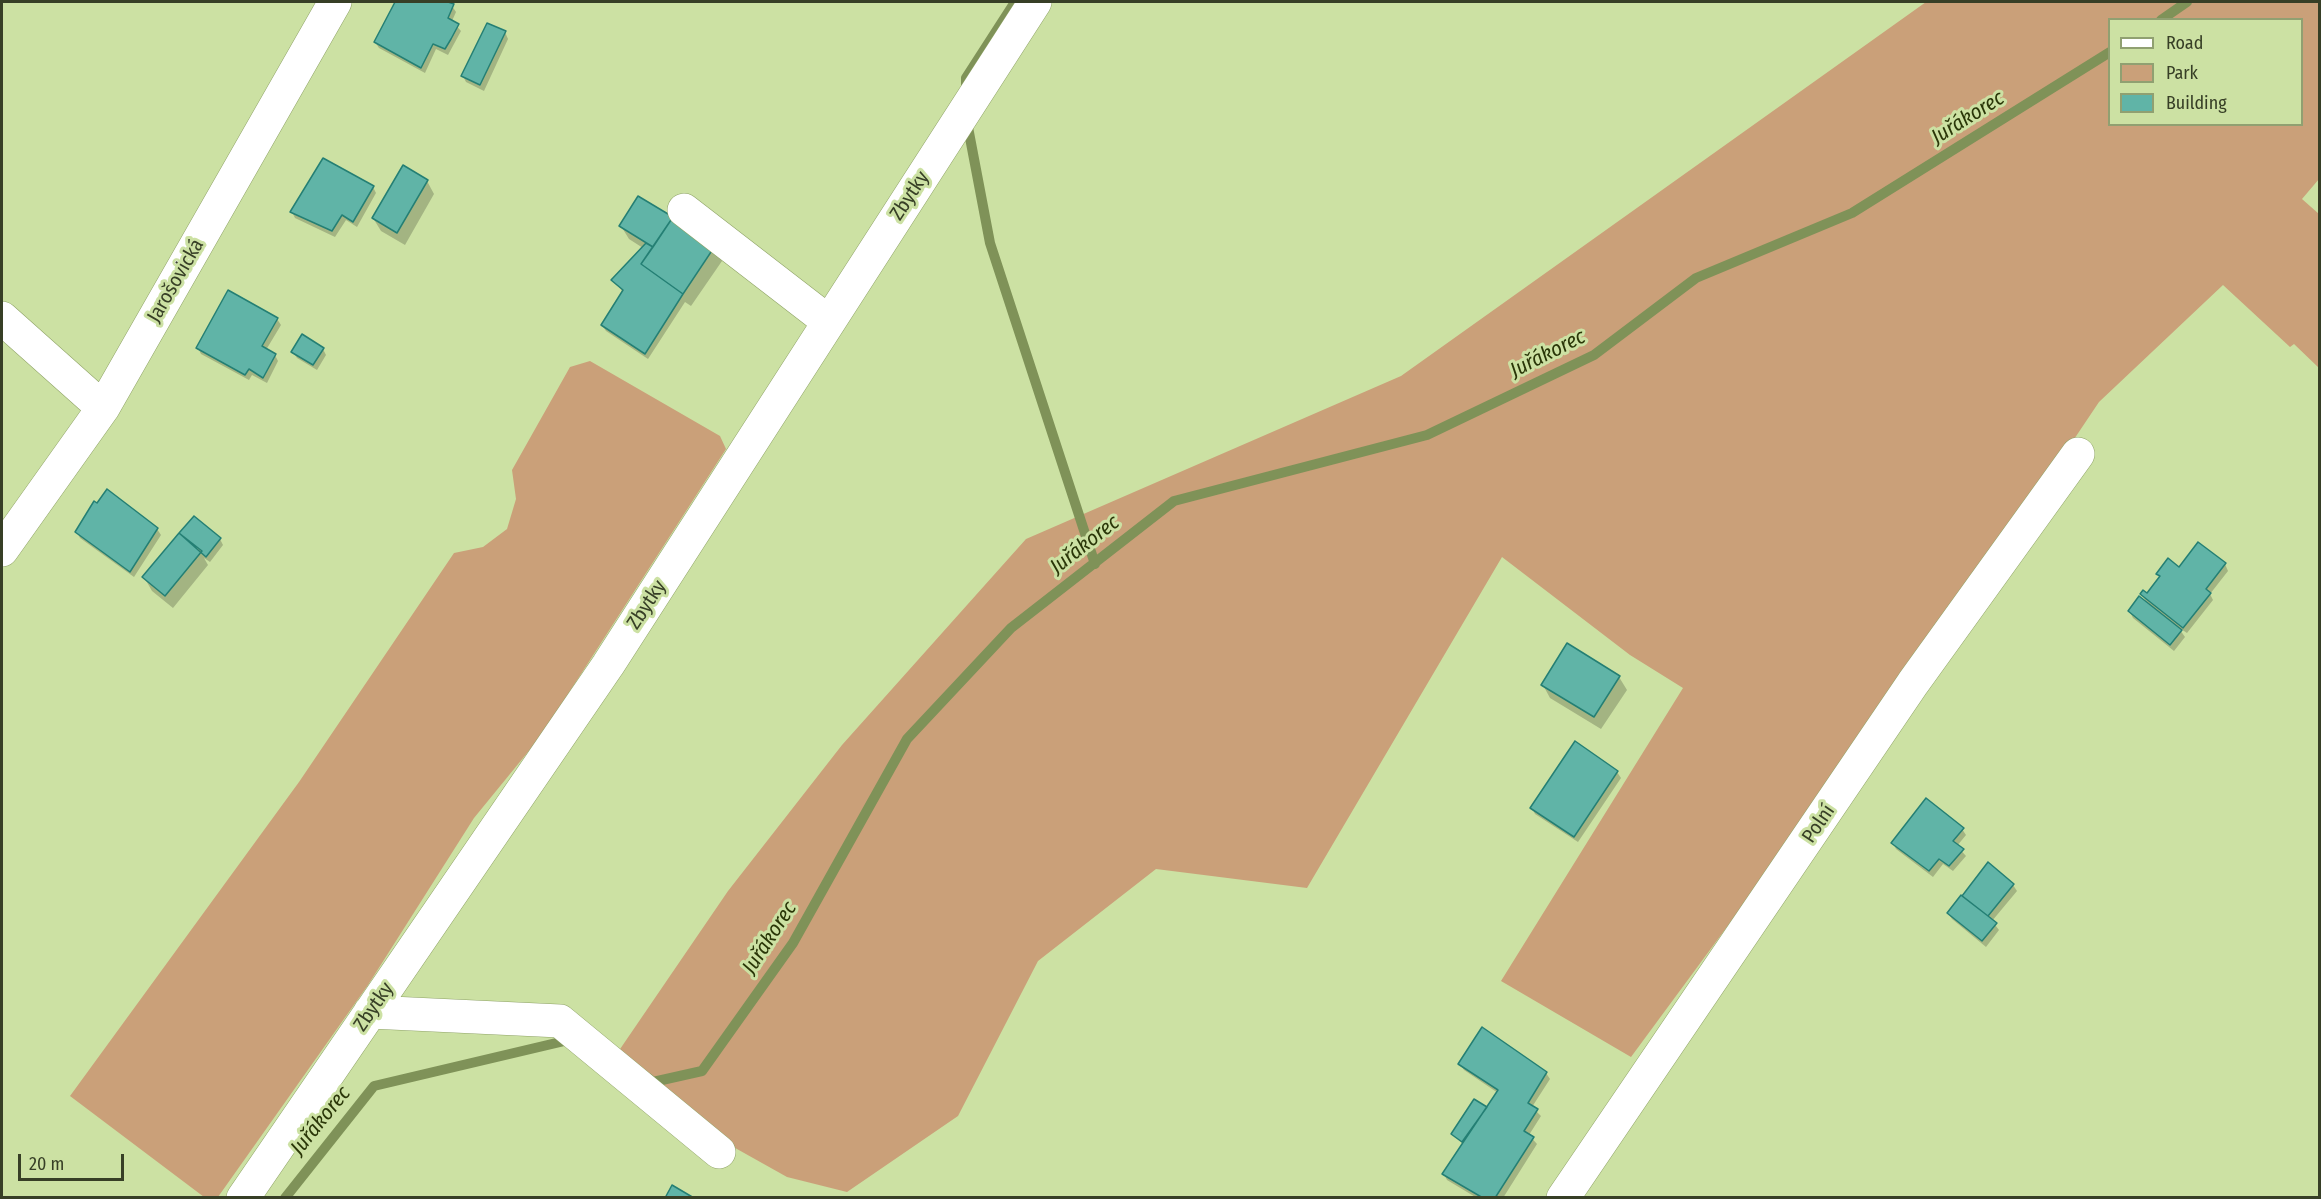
<!DOCTYPE html>
<meta charset="utf-8">
<style>
body{margin:0}
#map{position:relative;width:2321px;height:1199px;overflow:hidden;background:#cce1a3;font-family:"Fira Sans Condensed",sans-serif}
canvas{display:block}
.frame{position:absolute;inset:0;border:3px solid #373f26;pointer-events:none}
.legend{position:absolute;left:2108px;top:18px;width:195px;height:108px;box-sizing:border-box;background:#cce1a3;border:2px solid #90a071;margin:0;padding:8px 10px;list-style:none;font-size:18px;color:#373f26}
.legend li{display:flex;align-items:center;gap:12px;height:30px}
.legend b{width:30px;border:2px solid #90a071}
.scale{position:absolute;left:18px;top:1154px;width:106px;height:27px;box-sizing:border-box;border:3px solid #373f26;border-top:0;padding-left:8px;font-size:18px;line-height:21px;white-space:nowrap;color:#373f26;-webkit-text-stroke:4px #cce1a3;paint-order:stroke}
</style>
<div id="map">
<canvas width="2321" height="1199"></canvas>
<div class="frame"></div>
<ul class="legend">
<li><b style="height:8px;background:#fff"></b>Road</li>
<li><b style="height:16px;background:#caa079"></b>Park</li>
<li><b style="height:16px;background:#60b4a7"></b>Building</li>
</ul>
<div class="scale">20 m</div>
</div>
<script>
const c = document.querySelector('canvas').getContext('2d');
c.lineJoin = 'round';
function fill(path, color) { c.fillStyle = color; c.fill(path, 'evenodd'); }
const toPath = rows => new Path2D(rows.map(r => 'M' + r).join(''));
function stroke(path, color, width, dash) { c.strokeStyle = color; c.lineWidth = width; c.lineCap = dash ? 'butt' : 'round'; c.setLineDash(dash || []); c.stroke(path); }
function label(font, color, halo, rows, align = 'center') {
  c.font = font + ' "Fira Sans Condensed",sans-serif'; c.lineWidth = 6; c.setLineDash([]); c.textBaseline = 'middle'; c.strokeStyle = halo; c.fillStyle = color; for (const [text, x, y, turn = 0] of rows) {
    c.save(); c.translate(x, y); c.rotate((+turn || 0) * Math.PI / 180); c.textAlign = isNaN(turn) ? turn : align; if (halo) c.strokeText(text, 0, 0); c.fillText(text, 0, 0); c.restore();
  }
}
const green = toPath([
 [1926,2,2319,2,2319,179,2302,199,2319,214,2319,368,2294,344,2290,347,2223,285,2099,402,1948,627,1631,1057,1501,981,1683,688,1630,655,1502,557,1307,888,1156,869,1038,961,958,1116,847,1192,787,1177,603,1074,728,891,842,745,1026,539,1401,376],
 [2110,20,2302,20,2302,124,2110,124],
 [590,361,720,436,726,449,541,736,474,818,368,985,218,1197,204,1197,70,1096,299,782,454,553,483,547,507,529,516,499,512,470,570,367]
]);
const shadow = toPath([
 [397,2,445,2,452,6,456,12,452,21,461,31,448,55,436,49,425,73,379,48,375,42],
 [505,32,508,39,484,91,466,82,463,76],
 [427,181,434,194,405,245,381,231,373,218],
 [373,187,376,193,357,227,346,220,335,237,295,218,292,212],
 [621,226,714,247,722,261,691,306,685,302,648,359,606,331,602,325,623,292,613,280,643,248,629,239],
 [277,319,281,325,266,350,275,355,278,361,267,383,252,375,249,380,201,354,198,348],
 [323,349,326,355,317,370,297,358,293,352],
 [157,529,161,535,134,577,80,538,77,532],
 [220,539,223,545,210,562,204,558,208,565,173,608,152,591,144,577],
 [2225,564,2228,571,2210,594,2213,600,2187,633,2178,627,2185,637,2174,651,2133,618,2130,612,2148,605,2142,594,2147,595,2161,578,2158,574],
 [1619,677,1627,690,1601,729,1550,698,1543,685],
 [1617,772,1621,778,1578,842,1535,814,1532,808],
 [1962,829,1966,835,1957,846,1966,856,1953,871,1943,864,1933,877,1896,849,1893,843],
 [2013,885,2017,891,1992,921,1999,930,1986,947,1952,919,1948,913],
 [1460,1064,1546,1073,1550,1079,1532,1107,1541,1116,1529,1135,1537,1144,1503,1198,1477,1198,1447,1180,1444,1174,1463,1144,1453,1134,1488,1109,1498,1093,1464,1070]
]);
const stream = toPath([
 [2161,20,2187,2],
 [966,92,966,78,1015,2],
 [967,122,990,243,1095,564],
 [648,1078,653,1082,702,1071,793,943,907,739,1011,628,1174,501,1427,435,1594,355,1696,278,1852,213,2110,52],
 [285,1198,374,1086,573,1039]
]);
const building = toPath([
 [395,2,448,2,454,4,448,18,459,24,451,39,445,49,433,44,421,68,374,42,395,2],
 [487,23,506,31,480,85,461,76,487,23],
 [323,158,374,186,353,222,342,215,332,231,290,212,323,158],
 [403,165,428,180,397,233,372,218,403,165],
 [638,196,673,217,653,247,619,226,638,196],
 [673,217,715,246,683,294,641,264,673,217],
 [646,243,653,247,641,264,683,294,645,354,601,325,623,290,611,280,646,243],
 [228,290,278,318,262,346,276,354,263,378,249,369,245,375,196,348,228,290],
 [302,334,324,348,313,365,291,352,302,334],
 [107,489,158,528,130,572,75,532,94,501,97,503,107,489],
 [194,516,221,538,206,557,179,533,194,516],
 [179,533,202,551,165,596,142,577,179,533],
 [2198,542,2226,563,2206,589,2211,593,2183,628,2140,594,2143,590,2147,593,2160,576,2156,574,2168,558,2179,567,2198,542],
 [2139,596,2182,630,2170,645,2128,611,2139,596],
 [1567,643,1620,676,1594,717,1541,685,1567,643],
 [1575,741,1618,771,1574,837,1530,808,1575,741],
 [1926,798,1964,828,1953,841,1964,849,1949,866,1939,859,1929,871,1891,843,1926,798],
 [1988,862,2014,884,1988,916,1962,896,1988,862],
 [1961,895,1997,923,1982,941,1947,913,1961,895],
 [1482,1027,1547,1072,1528,1103,1538,1109,1524,1131,1534,1137,1495,1198,1483,1198,1442,1174,1498,1090,1458,1064,1482,1027],
 [1474,1099,1487,1107,1462,1142,1451,1134,1474,1099],
 [672,1185,694,1198,665,1198,672,1185]
]);
const minor = toPath([
 [684,210,829,322],
 [2,318,103,408],
 [2,550,103,408,335,2],
 [370,1012,560,1021,719,1152],
 [243,1198,608,665,1035,2],
 [1563,1198,1913,683,2078,454]
]);
const streetNames = [
 ["Zbytky",910,196,-57],
 ["Jarošovická",176,281,-60],
 ["Zbytky",647,605,-57],
 ["Polní",1819,824,-56],
 ["Zbytky",374,1007,-56]
];
const waterNames = [
 ["Juřákorec",1968,118,-32],
 ["Juřákorec",1548,354,-27],
 ["Juřákorec",1085,545,-38],
 ["Juřákorec",770,938,-57],
 ["Juřákorec",321,1121,-51]
];
fill(green, '#caa079');
fill(shadow, '#0003');
stroke(stream, '#7f9258', 10);
fill(building, '#60b4a7');
stroke(building, '#247f74', 1.5);
stroke(minor, '#8fa367', 34);
stroke(minor, '#fff', 33);
label('20px', '#373f26', '#cce1a3', streetNames);
label('italic 21px', '#2a3608', '#cce1a3', waterNames);
</script>
